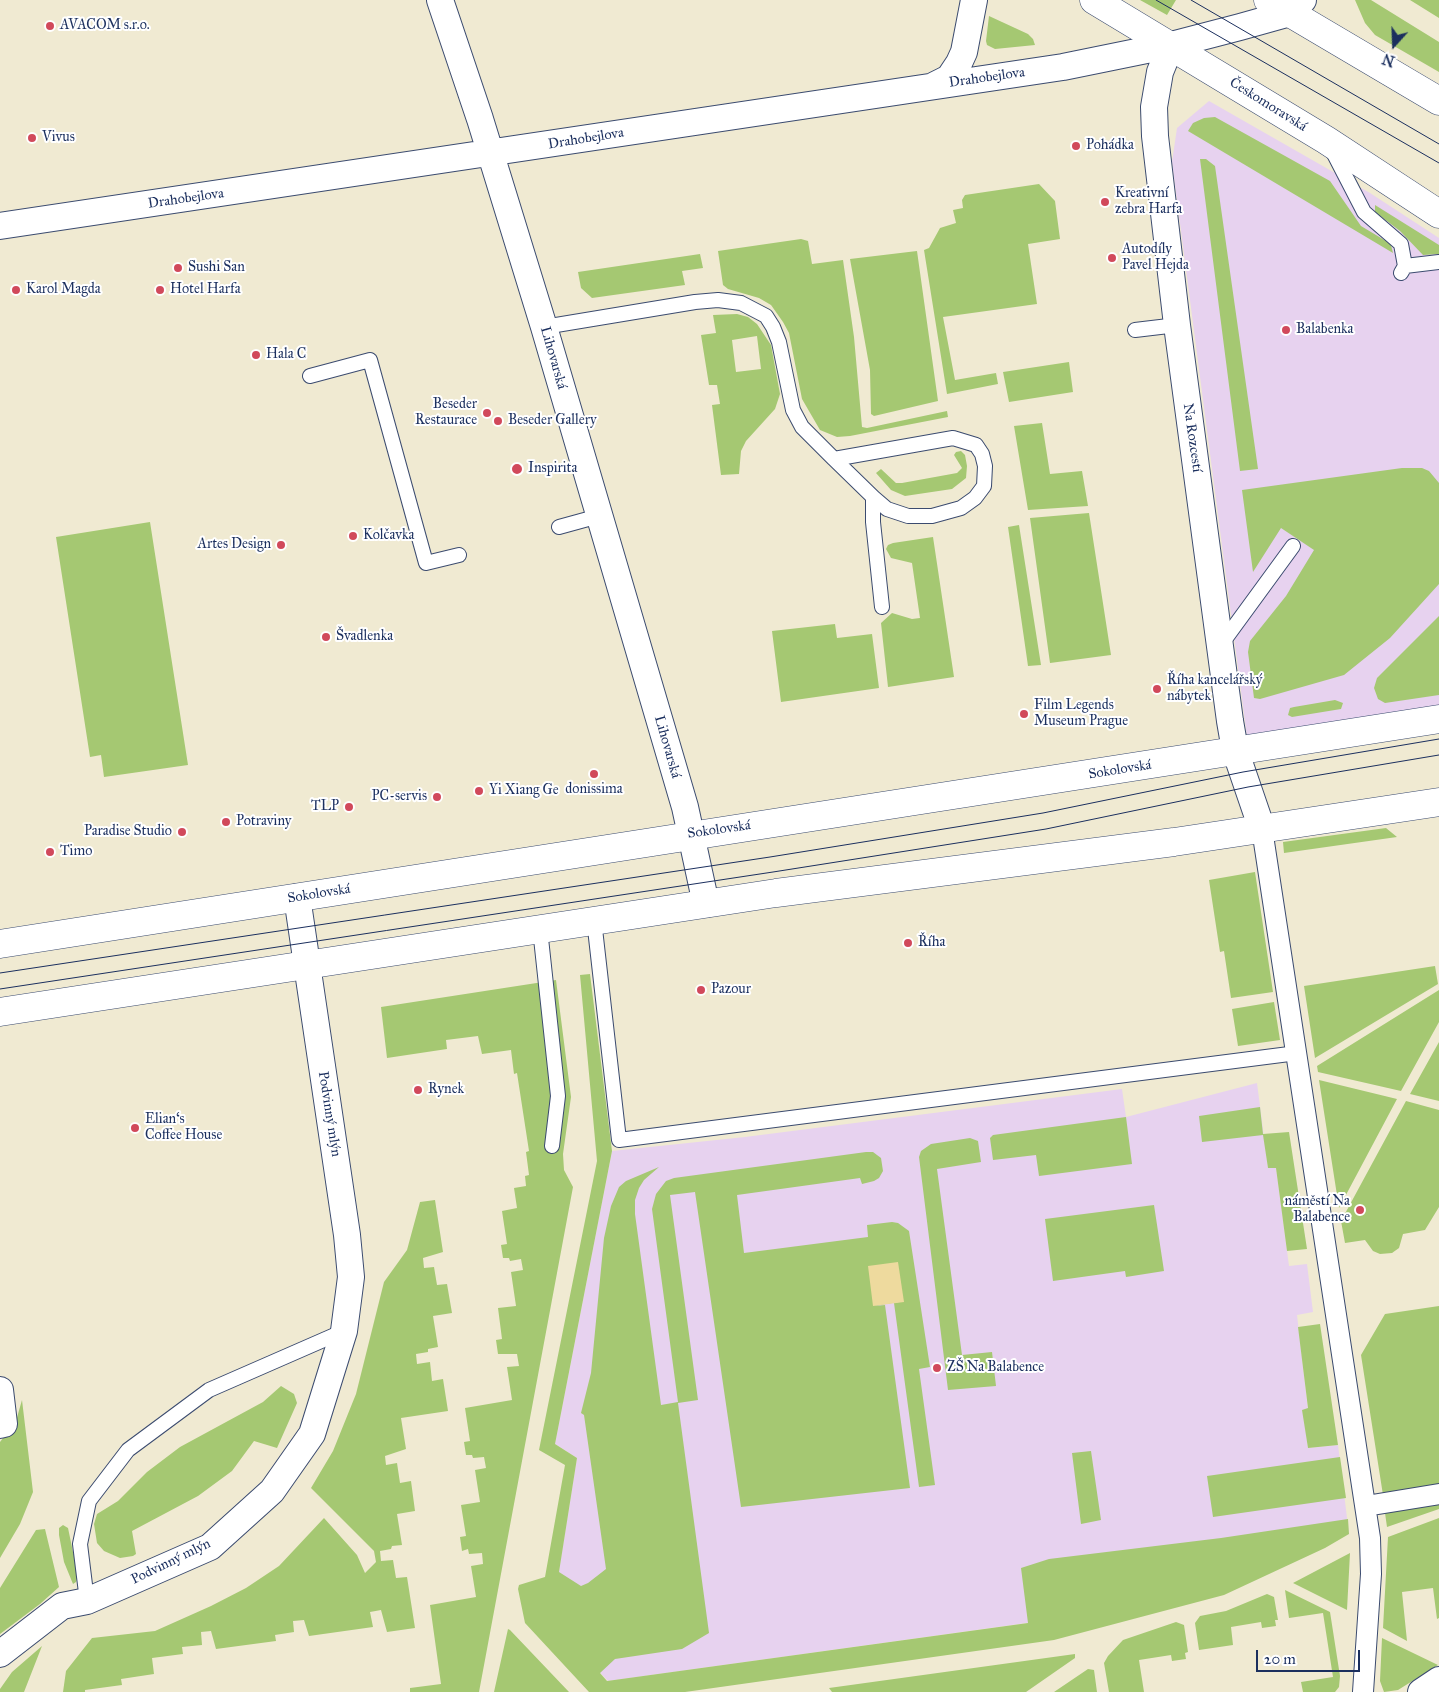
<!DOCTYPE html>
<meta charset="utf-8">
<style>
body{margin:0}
#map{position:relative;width:1439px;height:1692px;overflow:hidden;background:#f0ead2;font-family:"IM FELL Great Primer",serif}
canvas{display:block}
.north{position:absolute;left:1369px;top:20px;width:50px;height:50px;-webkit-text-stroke:4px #fff;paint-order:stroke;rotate:200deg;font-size:14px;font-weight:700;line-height:20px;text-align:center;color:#1b2f5e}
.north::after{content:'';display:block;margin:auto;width:18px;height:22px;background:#1b2f5e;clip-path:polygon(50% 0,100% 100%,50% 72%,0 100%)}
.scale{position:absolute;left:1256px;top:1650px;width:104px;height:22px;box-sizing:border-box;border:2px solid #1b2f5e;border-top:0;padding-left:6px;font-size:15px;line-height:18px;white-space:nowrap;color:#1b2f5e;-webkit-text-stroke:4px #fff;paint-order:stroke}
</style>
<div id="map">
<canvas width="1439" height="1692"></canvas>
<div class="north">N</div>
<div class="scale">20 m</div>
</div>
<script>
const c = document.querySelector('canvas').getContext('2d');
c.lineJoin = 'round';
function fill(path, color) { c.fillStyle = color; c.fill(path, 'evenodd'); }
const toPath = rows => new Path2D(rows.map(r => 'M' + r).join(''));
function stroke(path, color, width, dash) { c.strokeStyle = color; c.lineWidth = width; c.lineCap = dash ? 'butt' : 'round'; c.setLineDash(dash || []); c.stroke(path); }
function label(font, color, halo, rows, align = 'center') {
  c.font = font + ' "IM FELL Great Primer",serif'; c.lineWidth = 4; c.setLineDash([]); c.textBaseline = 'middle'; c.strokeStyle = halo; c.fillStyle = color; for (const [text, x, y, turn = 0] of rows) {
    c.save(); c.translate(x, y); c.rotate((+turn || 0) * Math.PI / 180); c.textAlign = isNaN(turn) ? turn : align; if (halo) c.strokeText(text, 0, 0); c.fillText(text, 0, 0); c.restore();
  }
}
const built = toPath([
 [1209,101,1370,193,1439,238,1439,709,1247,737,1172,162,1177,128],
 [1257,1083,1268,1168,1276,1167,1289,1266,1307,1264,1313,1312,1297,1315,1308,1409,1303,1410,1308,1448,1338,1445,1349,1534,1041,1621,608,1681,551,1621,577,1458,555,1444,612,1151,745,1137,1122,1089,1126,1117]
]);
const green = toPath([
 [1140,0,1176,0,1167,15],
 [1355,0,1371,0,1439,42,1439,72,1375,35,1365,23],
 [1410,0,1439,0,1439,18],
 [989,16,1028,34,1033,39,1035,45,995,49,987,45,986,41],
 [1215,117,1330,181,1361,226,1386,241,1391,245,1393,253,1188,131,1193,123,1204,118],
 [1200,159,1206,159,1215,166,1258,469,1240,471],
 [1039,184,1055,201,1060,239,1028,244,1037,304,943,317,955,380,996,373,998,384,947,394,924,250,929,248,940,228,956,223,953,210,963,208,962,200,965,195],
 [1375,205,1439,245,1439,254,1423,255,1400,231,1375,212],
 [801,239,808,241,812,264,843,260,854,337,862,427,867,428,947,411,948,417,850,436,837,437,820,430,802,399,789,333,783,322,771,305,759,298,728,289,723,285,718,251],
 [917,251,938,401,874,416,871,414,870,370,850,259],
 [700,254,703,268,682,271,685,285,592,298,581,288,578,272],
 [737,314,748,317,757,324,771,345,780,394,775,409,746,441,741,451,739,474,721,475,712,405,720,404,717,385,709,385,701,335,716,333,713,315],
 [757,336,761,369,736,372,732,340],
 [1069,362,1073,392,1009,402,1003,372],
 [1042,423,1050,474,1082,471,1088,506,1028,510,1014,426],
 [961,451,965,455,967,466,966,478,952,489,905,496,891,490,876,473,881,469,896,483,902,483,957,473,962,468,954,455,956,452],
 [1402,468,1422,468,1429,471,1439,483,1439,584,1390,638,1344,675,1260,699,1254,698,1248,652,1250,641,1286,596,1314,550,1281,528,1253,572,1242,490],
 [1089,513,1111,655,1050,663,1030,518],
 [150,522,188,765,104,777,101,755,90,757,56,537],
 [1019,525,1041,665,1028,666,1008,527],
 [933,537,954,677,888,687,881,623,892,613,912,619,920,618,912,563,891,558,886,549,888,545,893,543],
 [1439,616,1439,695,1385,703,1378,699,1374,688,1377,678],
 [835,624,837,638,872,634,879,688,781,702,772,631],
 [1335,700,1343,703,1341,709,1292,717,1288,715,1290,708,1294,707],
 [1386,828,1397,837,1284,853,1283,842],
 [1255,872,1273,992,1231,998,1224,951,1220,952,1209,880],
 [1435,966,1438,984,1315,1058,1304,986],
 [590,974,612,1151,555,1444,577,1458,559,1572,581,1586,588,1583,606,1569,584,1415,581,1413,591,1373,604,1238,611,1206,619,1187,626,1181,659,1167,644,1180,639,1188,635,1200,635,1214,661,1405,678,1402,652,1209,656,1194,666,1181,674,1178,866,1152,873,1152,881,1158,883,1171,879,1178,874,1181,862,1184,860,1178,737,1195,744,1253,868,1237,867,1225,892,1222,898,1223,909,1231,930,1367,919,1369,935,1485,919,1487,894,1303,904,1301,874,1306,885,1305,910,1488,741,1507,695,1192,670,1195,698,1400,678,1403,709,1633,682,1649,615,1659,600,1673,607,1681,1028,1623,1021,1568,1049,1559,1221,1538,1348,1519,1349,1534,1325,1548,1224,1595,1054,1640,685,1692,589,1692,525,1623,518,1589,519,1585,545,1577,565,1465,539,1450,597,1161,580,975],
 [556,980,571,1097,563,1154,564,1170,573,1187,479,1692,410,1692,410,1688,441,1684,430,1605,476,1597,471,1566,483,1564,482,1553,469,1554,468,1549,462,1551,460,1537,466,1536,461,1505,480,1502,475,1470,486,1468,484,1457,473,1458,472,1455,466,1455,464,1442,470,1441,465,1408,512,1400,507,1367,519,1366,517,1354,498,1354,496,1340,502,1339,498,1308,516,1306,511,1272,523,1270,521,1259,510,1261,509,1258,503,1258,501,1245,507,1244,502,1211,517,1208,514,1188,526,1186,525,1176,529,1175,526,1152,529,1151,517,1073,514,1074,511,1050,482,1054,478,1036,446,1040,447,1049,387,1058,381,1007],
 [1439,990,1439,1022,1401,1091,1318,1072,1317,1066],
 [1274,1002,1280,1040,1238,1046,1232,1009],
 [1439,1042,1439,1101,1410,1094],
 [1319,1080,1397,1099,1339,1208],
 [1406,1101,1439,1110,1439,1207,1425,1230,1403,1234,1399,1248,1392,1253,1380,1254,1373,1251,1365,1240,1345,1243,1341,1221],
 [1260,1107,1263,1134,1289,1132,1307,1249,1287,1251,1276,1168,1268,1168,1263,1135,1202,1142,1199,1116],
 [1126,1117,1132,1164,1039,1176,1036,1155,993,1160,990,1138,993,1135],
 [970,1138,978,1141,981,1162,937,1169,962,1355,992,1352,996,1386,948,1390,919,1157,921,1151,931,1144],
 [435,1200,443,1252,423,1258,424,1268,434,1267,437,1285,447,1284,452,1313,433,1316,438,1347,428,1349,428,1352,416,1354,417,1364,430,1362,432,1381,443,1379,448,1411,401,1418,406,1449,385,1456,386,1465,397,1463,400,1483,411,1481,415,1511,397,1514,402,1545,392,1546,391,1549,380,1551,381,1561,393,1560,396,1578,407,1577,415,1628,387,1632,381,1610,370,1612,373,1627,309,1636,304,1620,293,1621,294,1632,275,1635,276,1641,216,1649,211,1631,201,1632,202,1645,182,1647,183,1654,152,1658,154,1674,121,1679,122,1685,85,1690,85,1692,63,1692,66,1671,92,1638,155,1631,211,1606,246,1588,279,1566,324,1518,357,1555,365,1573,376,1562,374,1551,311,1488,333,1451,356,1394,384,1282,407,1250,420,1202],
 [1154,1205,1164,1271,1126,1277,1125,1271,1053,1281,1045,1219],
 [1439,1306,1439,1486,1383,1495,1361,1355,1385,1314],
 [1320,1324,1338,1445,1308,1448,1302,1410,1308,1408,1298,1327],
 [281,1386,294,1394,297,1403,277,1448,254,1441,232,1471,198,1496,132,1531,136,1554,133,1556,120,1558,104,1551,97,1543,94,1524,97,1514,118,1501,147,1472,180,1447,263,1402],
 [22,1400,33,1492,20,1524,0,1558,0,1442,16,1421],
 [1091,1451,1101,1520,1081,1524,1072,1453],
 [1340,1457,1346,1498,1213,1517,1207,1476],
 [1439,1503,1439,1509,1387,1527,1385,1513],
 [1439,1518,1439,1618,1437,1619,1433,1588,1402,1592,1407,1641,1383,1628,1388,1537],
 [63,1525,68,1528,73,1552,80,1567,76,1582,73,1584,64,1562,59,1535,59,1528],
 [45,1529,59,1587,40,1604,0,1634,0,1588,36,1530],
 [1350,1553,1347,1610,1293,1583],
 [1285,1590,1330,1612,1340,1676,1339,1687,1335,1692,1303,1692,1301,1682,1333,1677,1323,1613,1289,1618],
 [1267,1594,1274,1597,1278,1620,1275,1620,1276,1626,1262,1628,1261,1622,1231,1627,1233,1645,1199,1650,1195,1623,1200,1616,1226,1611],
 [1176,1622,1184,1625,1188,1652,1185,1653,1186,1659,1172,1661,1171,1655,1139,1660,1144,1692,1109,1692,1104,1663,1108,1656,1123,1640],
 [508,1629,510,1630,569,1692,494,1692],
 [1382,1638,1438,1665,1398,1690,1384,1692,1380,1681],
 [42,1646,24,1692,0,1692,0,1689,12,1672],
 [1075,1654,1075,1658,1026,1692,832,1692,829,1688],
 [1088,1669,1094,1670,1097,1692,1054,1692]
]);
const sand = toPath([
 [898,1262,904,1302,873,1306,868,1266]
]);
const service = toPath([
 [1333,152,1364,212,1401,244,1405,266,1401,273],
 [1405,266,1439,262],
 [544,327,695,302,718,300,741,303,766,316,773,327,779,342,793,410,802,427,834,459,953,438,976,445,982,454,985,466,984,486,975,498,961,508,932,516,908,516,887,509,873,497],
 [1135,330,1177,325],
 [310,376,370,360,426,563,459,555],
 [834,459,873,497,873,522,882,607],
 [559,527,599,516],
 [1220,646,1293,546],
 [594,920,619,1140,1297,1053],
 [540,929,558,1096,552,1146],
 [87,1601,80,1544,89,1501,128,1450,209,1390,344,1331]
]);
const pedestrian = toPath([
 [1262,829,1370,1538,1371,1574,1363,1692],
 [1366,1506,1439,1494]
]);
const minor = toPath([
 [440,0,480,119,544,327,685,807,706,904],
 [1171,45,1160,72,1154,107,1155,136,1177,325,1230,721,1235,750,1262,829],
 [935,85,949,78,959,63,964,52,974,0],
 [0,226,1063,67,1171,45,1240,27,1290,13,1303,0],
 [0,1390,4,1424,0,1425],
 [0,1654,62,1606,87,1601,210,1547,272,1491,312,1434,344,1331,351,1277,347,1235,297,897],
 [1421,1692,1439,1680]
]);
const secondary = toPath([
 [0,944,1439,719],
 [0,1012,776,893,1174,842,1439,802]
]);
const primary = toPath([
 [1094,0,1326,140,1439,214],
 [1268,0,1439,101]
]);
const tram = toPath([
 [1156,0,1439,163],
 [1191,0,1439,144],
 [0,973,770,857,1043,813,1243,772,1439,739],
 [0,989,773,872,1046,829,1248,787,1439,755]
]);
const markers = [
 [50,26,5,"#d1495b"],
 [32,138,5,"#d1495b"],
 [1076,146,5,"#d1495b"],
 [1105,202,5,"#d1495b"],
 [1112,258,5,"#d1495b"],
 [178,268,5,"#d1495b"],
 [16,290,5,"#d1495b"],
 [160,290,5,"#d1495b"],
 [1286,330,5,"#d1495b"],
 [256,355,5,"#d1495b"],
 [487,413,5,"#d1495b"],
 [498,421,5,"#d1495b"],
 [517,469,6,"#d1495b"],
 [353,536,5,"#d1495b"],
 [281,545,5,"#d1495b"],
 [326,637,5,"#d1495b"],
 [1157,689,5,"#d1495b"],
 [1024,714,5,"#d1495b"],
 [594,774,5,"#d1495b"],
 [479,791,5,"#d1495b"],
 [437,797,5,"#d1495b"],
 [349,807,5,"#d1495b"],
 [226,822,5,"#d1495b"],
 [182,832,5,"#d1495b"],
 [50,852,5,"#d1495b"],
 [908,943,5,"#d1495b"],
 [701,990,5,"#d1495b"],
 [418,1090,5,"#d1495b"],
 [135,1128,5,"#d1495b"],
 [1360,1210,5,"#d1495b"],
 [937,1368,5,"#d1495b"]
];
const poiNames = [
 ["AVACOM s.r.o.",60,26],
 ["Vivus",42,138],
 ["Pohádka",1086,146],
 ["Kreativní",1115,194],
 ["zebra Harfa",1115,210],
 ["Autodíly",1122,250],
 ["Pavel Hejda",1122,266],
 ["Sushi San",188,268],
 ["Karol Magda",26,290],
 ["Hotel Harfa",170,290],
 ["Balabenka",1296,330],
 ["Hala C",266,355],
 ["Beseder",477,405,"right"],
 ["Restaurace",477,421,"right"],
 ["Beseder Gallery",508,421],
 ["Inspirita",528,469],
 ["Kolčavka",363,536],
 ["Artes Design",271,545,"right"],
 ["Švadlenka",336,637],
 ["Říha kancelářský",1167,681],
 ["nábytek",1167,697],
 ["Film Legends",1034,706],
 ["Museum Prague",1034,722],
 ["donissima",594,790,"center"],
 ["Yi Xiang Ge",489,791],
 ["PC-servis",427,797,"right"],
 ["TLP",339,807,"right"],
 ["Potraviny",236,822],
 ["Paradise Studio",172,832,"right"],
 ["Timo",60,852],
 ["Říha",918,943],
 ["Pazour",711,990],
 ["Rynek",428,1090],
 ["Elian‘s",145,1120],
 ["Coffee House",145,1136],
 ["náměstí Na",1350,1202,"right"],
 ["Balabence",1350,1218,"right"],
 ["ZŠ Na Balabence",947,1368]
];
const streetNames = [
 ["Drahobejlova",987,78,-8],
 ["Českomoravská",1268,105,32],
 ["Drahobejlova",586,139,-9],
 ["Drahobejlova",186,199,-8],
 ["Lihovarská",553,358,74],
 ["Na Rozcestí",1192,438,82],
 ["Lihovarská",667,747,74],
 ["Sokolovská",1120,770,-9],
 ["Sokolovská",719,830,-8],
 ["Sokolovská",319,894,-9],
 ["Podvinný mlýn",329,1114,81],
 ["Podvinný mlýn",171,1562,-26]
];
fill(built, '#e7d2ef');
fill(green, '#a5c872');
fill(sand, '#eeda9e');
stroke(service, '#3b4b6f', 16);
stroke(pedestrian, '#3b4b6f', 22);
stroke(minor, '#3b4b6f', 28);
stroke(secondary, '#3b4b6f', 29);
stroke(primary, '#3b4b6f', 29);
stroke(service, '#fff', 14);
stroke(pedestrian, '#fff', 20);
stroke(minor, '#fff', 26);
stroke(secondary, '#fff', 28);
stroke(primary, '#fff', 28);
stroke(tram, '#1b2f5e', 1);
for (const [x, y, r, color] of markers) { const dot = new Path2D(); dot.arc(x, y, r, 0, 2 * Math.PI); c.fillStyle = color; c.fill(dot); stroke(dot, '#fff', 2); }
label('14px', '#1b2f5e', '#fff', poiNames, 'left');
label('14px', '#1b2f5e', '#fff', streetNames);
</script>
